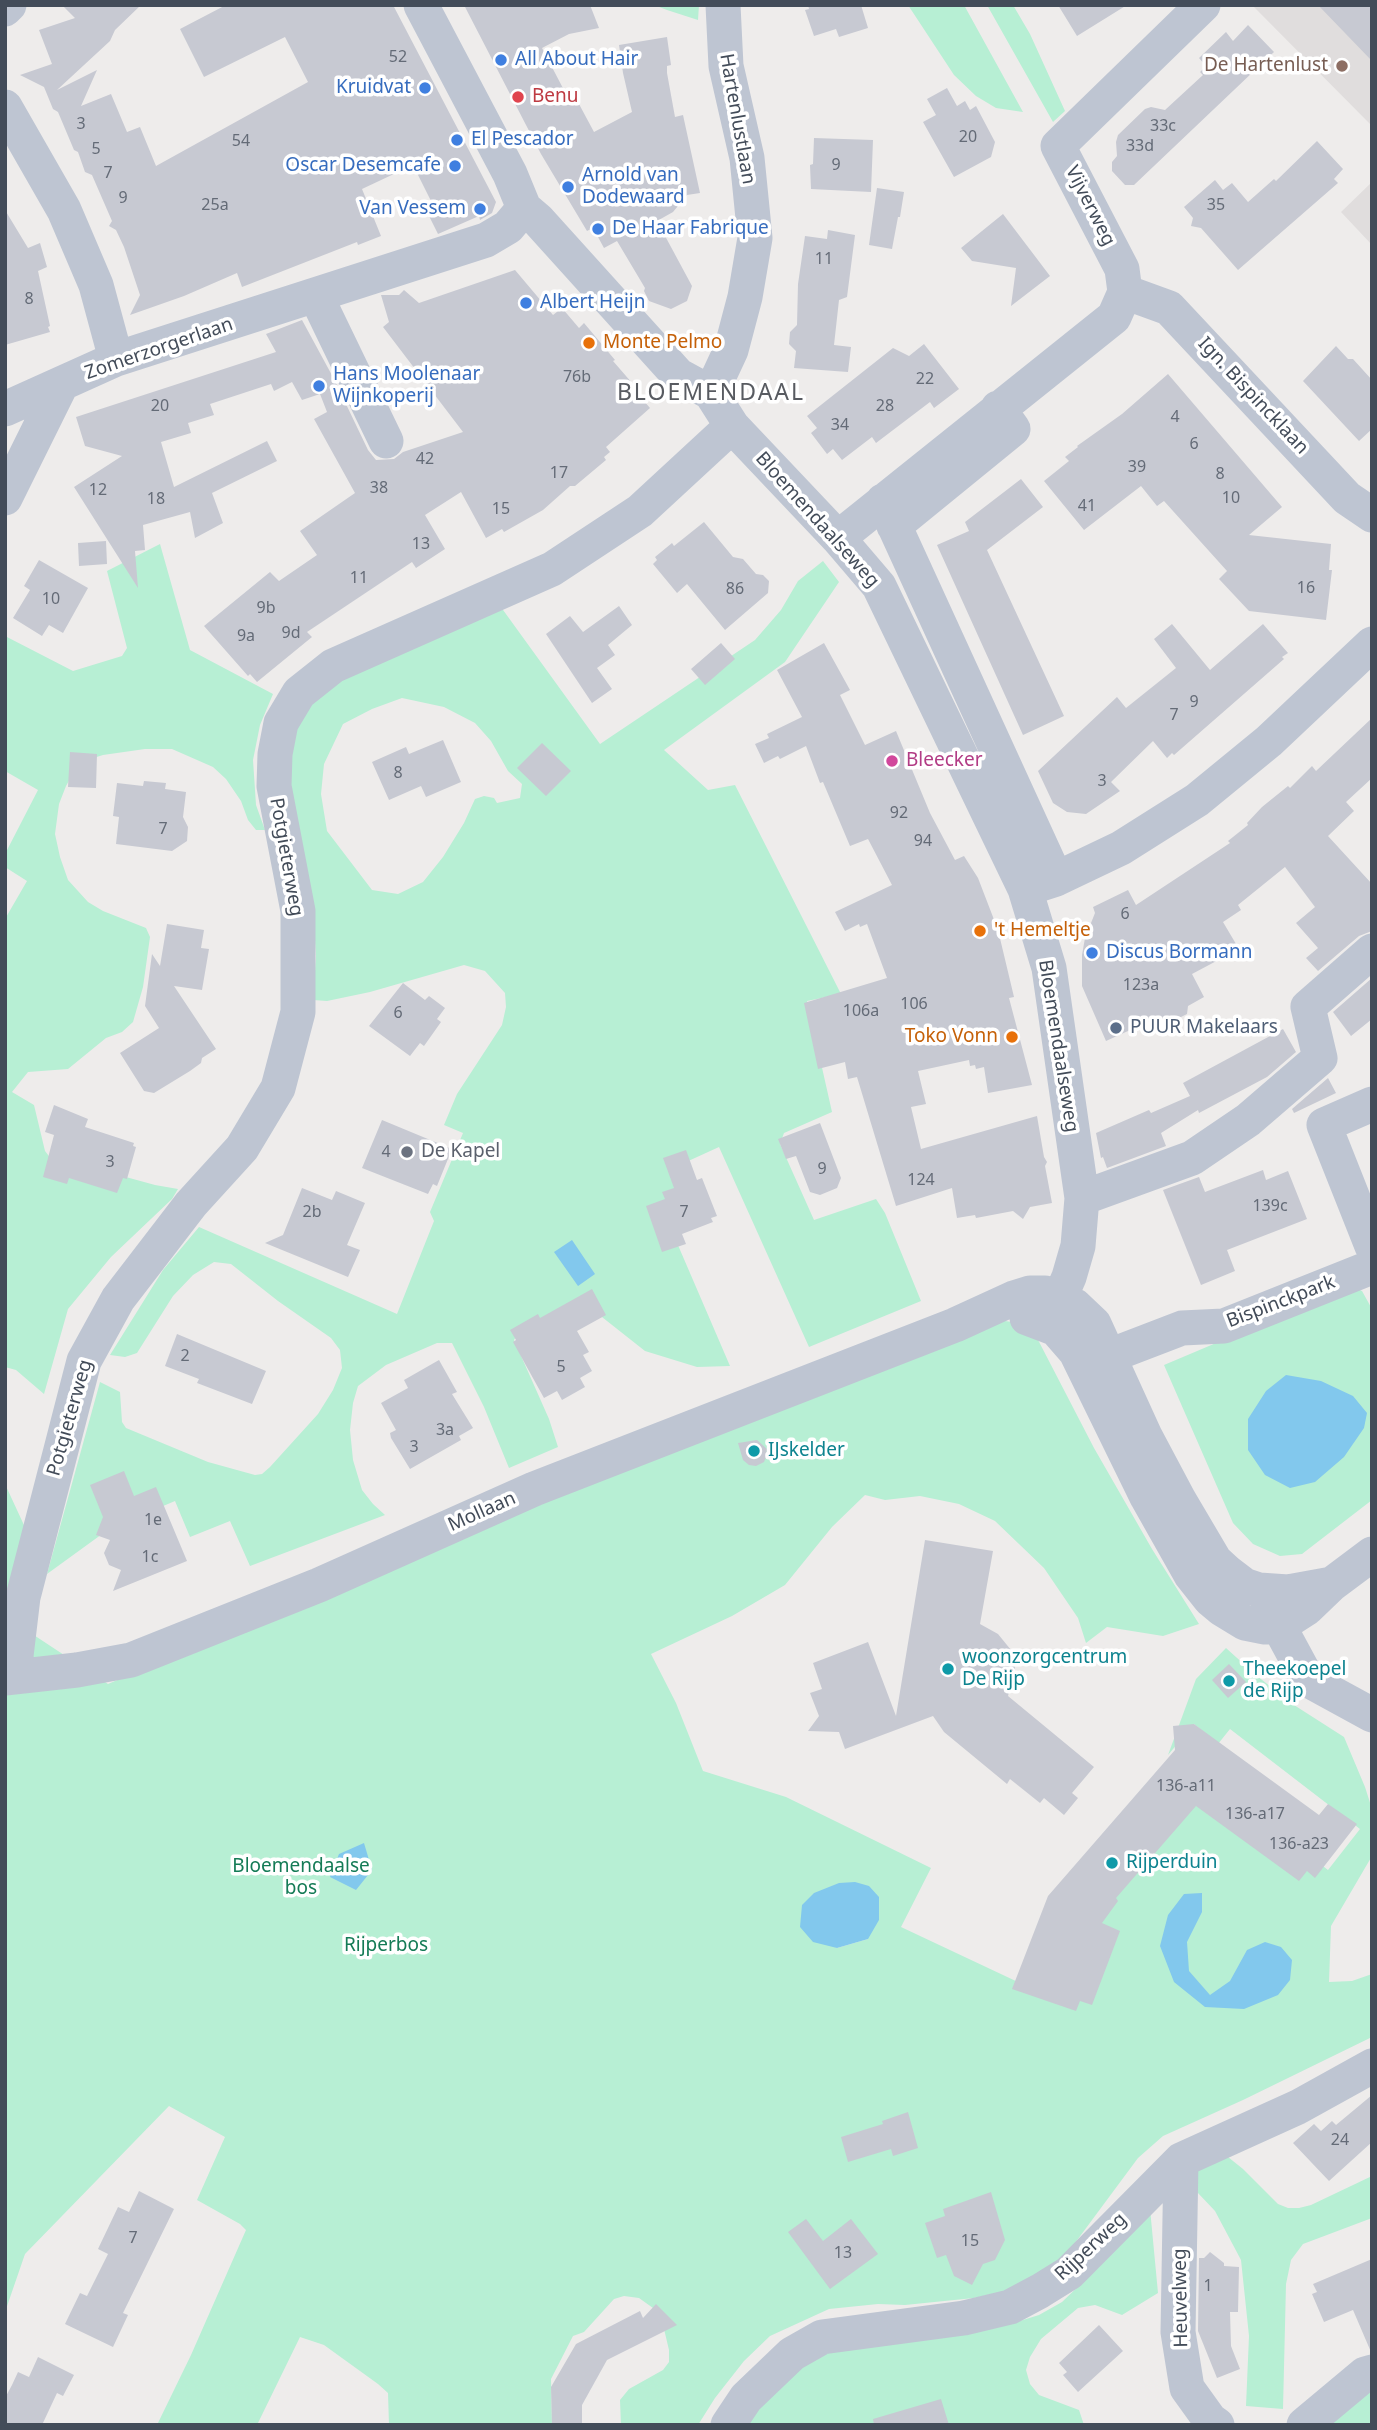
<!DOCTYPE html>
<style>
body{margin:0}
#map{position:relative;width:1377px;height:2430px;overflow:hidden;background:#eeeceb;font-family:"Noto Sans",sans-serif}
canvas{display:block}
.frame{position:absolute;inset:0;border:7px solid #434c59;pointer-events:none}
</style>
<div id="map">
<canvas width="1377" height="2430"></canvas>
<div class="frame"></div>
</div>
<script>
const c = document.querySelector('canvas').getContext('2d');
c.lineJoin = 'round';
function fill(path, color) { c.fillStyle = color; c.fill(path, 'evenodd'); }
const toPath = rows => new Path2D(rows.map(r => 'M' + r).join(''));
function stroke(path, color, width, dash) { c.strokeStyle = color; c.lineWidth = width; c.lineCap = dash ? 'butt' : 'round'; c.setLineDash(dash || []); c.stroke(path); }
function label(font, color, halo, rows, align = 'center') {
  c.font = font + ' "Noto Sans",sans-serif'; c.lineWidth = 7; c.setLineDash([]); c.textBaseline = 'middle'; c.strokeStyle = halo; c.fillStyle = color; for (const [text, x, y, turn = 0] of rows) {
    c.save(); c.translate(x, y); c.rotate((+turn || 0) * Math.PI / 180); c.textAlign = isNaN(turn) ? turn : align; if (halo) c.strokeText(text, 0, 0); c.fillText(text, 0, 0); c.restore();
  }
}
const education = toPath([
 [1252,5,1372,5,1372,126],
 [1372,182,1372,245,1341,212]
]);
const green = toPath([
 [654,5,699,5,698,20,667,10],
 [908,5,964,5,1023,112,996,108,976,96,954,75],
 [987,5,1013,5,1030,34,1065,111,1053,122],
 [160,544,190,650,273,694,260,725,253,760,256,805,265,830,256,830,248,820,241,801,226,779,213,767,172,749,145,749,103,755,87,760,75,770,66,786,59,804,55,834,60,857,68,880,88,902,103,911,146,928,150,937,143,987,133,1022,122,1032,106,1038,68,1069,28,1072,12,1092,34,1105,45,1151,55,1164,93,1168,155,1185,178,1189,172,1199,111,1257,68,1309,44,1394,16,1370,5,1367,5,919,27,881,5,867,5,854,38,790,5,771,5,636,73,671,122,656,127,648,107,571],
 [823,561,839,582,785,662,664,750,708,790,735,785,841,994,807,1001,832,1112,784,1133,780,1144,814,1220,876,1199,885,1213,921,1301,809,1347,719,1147,673,1168,686,1196,662,1208,730,1366,697,1367,645,1351,588,1306,520,1330,514,1340,549,1419,558,1447,509,1468,484,1407,452,1343,437,1343,386,1365,358,1386,353,1403,350,1430,353,1460,362,1490,373,1504,385,1515,250,1566,230,1521,190,1537,175,1501,109,1529,47,1574,100,1382,120,1392,122,1422,126,1428,208,1462,255,1475,262,1474,270,1467,318,1414,333,1390,342,1368,340,1350,331,1338,278,1301,231,1264,214,1262,193,1275,173,1296,137,1353,125,1357,110,1355,163,1270,199,1227,397,1314,434,1221,430,1212,463,1133,444,1125,457,1094,502,1025,506,1007,505,993,485,971,464,965,370,992,327,1001,313,1000,316,956,314,925,286,775,295,721,330,679,498,603,600,744,755,640,781,610,798,581],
 [402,698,444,707,475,723,491,741,508,771,522,784,520,798,497,803,494,798,484,796,475,799,464,823,443,857,423,882,398,894,372,890,327,831,321,794,324,764,343,724,372,709],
 [1351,1286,1362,1291,1372,1309,1372,1500,1302,1554,1280,1556,1253,1544,1233,1523,1164,1365],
 [992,1319,1025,1324,1036,1336,1094,1448,1152,1549,1199,1624,1163,1636,1107,1627,1086,1643,1078,1618,1044,1568,995,1521,959,1504,920,1496,885,1500,865,1495,832,1527,785,1585,732,1616,651,1654,676,1703,703,1771,786,1797,931,1868,901,1927,1054,1999,1100,1900,1207,1776,1328,1870,1360,1829,1230,1729,1218,1744,1194,1724,1168,1755,1196,1679,1226,1648,1257,1676,1294,1705,1344,1737,1365,1787,1372,1809,1372,1856,1331,1926,1329,1982,1352,1981,1372,1974,1372,2037,1243,2100,1163,2136,1138,2158,1072,2247,1057,2261,1010,2290,974,2298,905,2305,878,2304,829,2309,770,2336,744,2361,715,2398,698,2425,621,2425,620,2400,629,2389,663,2370,669,2362,669,2350,664,2329,653,2308,639,2298,624,2296,614,2299,584,2332,573,2336,551,2379,552,2425,389,2425,388,2393,378,2384,324,2345,300,2337,257,2425,157,2425,191,2355,246,2230,240,2224,197,2200,225,2137,169,2106,25,2254,5,2312,5,1616,108,1684,239,1628],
 [801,1927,868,1939,837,1948],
 [5,1484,29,1536,5,1600],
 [1218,2149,1243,2169,1278,2204,1288,2208,1299,2208,1311,2205,1372,2176,1372,2218,1303,2244,1291,2260,1286,2284,1283,2409,1246,2406,1249,2336,1241,2260,1215,2211,1180,2174],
 [1149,2198,1158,2293,1122,2315,1095,2305,1078,2308,1041,2339,1030,2357,1026,2370,1030,2384,1039,2395,1079,2410,1084,2425,742,2425,764,2392,830,2346,1010,2324,1039,2315,1062,2302,1086,2279],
 [1372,2383,1372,2425,1290,2425]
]);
const water = toPath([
 [572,1240,595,1274,578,1286,554,1252],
 [1286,1375,1321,1381,1353,1396,1367,1413,1364,1428,1344,1457,1315,1482,1290,1488,1265,1475,1248,1450,1248,1419,1266,1391],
 [364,1843,372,1870,356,1890,330,1877,339,1854],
 [855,1882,869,1886,879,1897,879,1920,868,1939,837,1948,813,1942,800,1927,802,1905,814,1893,839,1883],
 [1202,1893,1202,1912,1187,1942,1189,1971,1210,1995,1230,1981,1247,1950,1265,1942,1281,1947,1292,1960,1290,1980,1278,1995,1244,2009,1205,2007,1174,1982,1160,1946,1168,1915,1184,1894]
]);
const building = toPath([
 [62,5,141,5,115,30,110,41,57,90,97,70,81,106,111,94,127,132,140,127,156,166,308,82,285,37,204,77,180,29,226,5,393,5,496,202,492,213,480,220,479,216,438,234,428,214,432,212,428,203,431,201,413,165,362,189,381,236,358,245,357,242,242,287,237,273,184,296,130,315,140,295,124,247,116,230,109,226,112,221,92,175,85,172,78,152,74,150,58,112,53,109,44,87,20,75,52,64,39,30,75,18],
 [464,5,590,5,599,28,569,34,542,48,566,94,572,91,594,132,632,112,623,73,619,45,667,37,671,65,667,66,667,73,675,117,683,115,700,193,687,195,673,212,657,221,692,286,687,301,671,309,649,301,644,291,645,288,617,241,604,248,593,228,587,231,541,154],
 [808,5,861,5,868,28,839,37,836,29,814,36,805,10,809,9],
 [1058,5,1127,5,1077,36],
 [1318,5,1372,5,1372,61],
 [1248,25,1274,52,1134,185,1125,185,1112,171,1112,162,1117,156,1116,142,1118,135,1145,109,1151,107,1165,110,1203,75,1200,72,1206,66,1199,58,1226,32,1233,41],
 [947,88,957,106,965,101,970,110,976,106,995,142,991,157,954,177,923,122,936,115,927,99],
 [814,138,873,140,871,192,811,189,810,165,813,164],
 [1317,141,1343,169,1334,179,1338,183,1238,270,1201,228,1191,226,1193,218,1184,207,1215,180,1223,190,1232,183,1248,202,1274,179,1276,181],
 [877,188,904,192,900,217,898,217,892,249,869,245],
 [5,210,28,248,40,243,47,267,38,271,50,326,48,327,50,332,5,345],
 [1003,214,1050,276,1011,306,1016,268,972,261,961,248],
 [828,230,855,235,847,297,839,300,834,345,851,347,848,372,794,368,796,351,789,344,790,332,797,325,798,284,805,236,827,239],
 [515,270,553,315,562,308,579,328,584,323,615,360,613,361,639,391,637,393,650,408,606,447,610,452,604,457,606,460,575,486,570,486,543,510,504,532,502,529,486,538,461,492,425,515,445,549,416,568,412,562,307,632,312,637,257,682,250,674,248,676,204,626,270,572,279,581,317,555,300,531,355,493,314,419,327,412,320,394,302,400,292,382,274,391,271,384,210,404,214,415,188,423,191,433,161,442,174,487,267,441,277,461,212,493,223,523,195,538,190,512,143,525,145,550,135,551,138,588,74,487,122,456,85,446,76,417,276,352,266,334,302,320,334,379,368,450,376,460,394,459,403,452,463,432,383,327,389,322,381,295,399,295,404,290,419,303],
 [924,344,959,389,934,408,930,402,876,443,872,437,842,460,833,449,827,454,811,433,817,428,807,416,893,348,909,356],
 [1336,346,1348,359,1353,359,1372,380,1372,429,1359,441,1303,381],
 [1168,374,1282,507,1249,535,1331,544,1329,570,1332,570,1326,620,1249,611,1219,579,1227,571,1164,501,1157,506,1141,486,1084,530,1044,481,1069,461,1065,457,1078,447,1077,446,1122,414],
 [1021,479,1043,507,987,550,1064,716,1023,735,937,545,969,531,965,522],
 [704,522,733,557,743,559,756,574,763,575,769,581,768,593,725,630,687,584,677,593,653,564,657,560,655,557,672,543,674,546],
 [106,541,107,564,79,566,78,543],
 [39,560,88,588,63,633,49,625,42,636,13,618,30,590,24,586],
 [619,606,632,625,608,645,615,655,597,668,612,689,592,703,546,634,570,616,583,632],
 [1172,624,1210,670,1263,624,1288,653,1282,657,1284,659,1174,755,1172,753,1167,758,1153,741,1111,782,1120,791,1086,814,1067,812,1053,803,1038,771,1117,697,1126,708,1176,668,1154,639],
 [721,643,735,659,705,685,691,669],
 [824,643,850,690,840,695,865,745,896,731,930,813,955,860,964,856,978,878,998,930,1014,997,1009,998,1032,1085,988,1093,984,1067,976,1069,975,1065,970,1066,969,1060,918,1071,926,1104,911,1107,921,1149,1037,1116,1044,1157,1047,1162,1045,1166,1052,1203,1030,1207,1023,1219,1013,1211,976,1218,975,1215,957,1218,952,1188,896,1206,857,1077,848,1079,845,1062,818,1069,804,1003,887,978,867,924,860,927,859,924,845,931,835,912,892,885,868,839,850,846,823,782,820,783,806,746,780,759,778,756,764,763,755,744,769,738,767,734,802,717,777,670],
 [1372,718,1372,778,1346,802,1354,811,1328,836,1372,884,1372,931,1359,936,1318,971,1306,958,1318,948,1296,923,1315,907,1285,867,1238,905,1241,910,1223,922,1239,949,1192,974,1204,997,1188,1006,1187,1014,1165,1025,1161,1016,1106,1041,1082,986,1082,955,1085,938,1095,913,1093,907,1128,890,1136,905,1230,843,1228,841,1248,825,1247,823,1262,807,1288,786,1290,788,1312,766,1316,771],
 [443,740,461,782,426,797,421,786,389,800,372,762,406,747,409,754],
 [542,743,571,771,546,796,517,768],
 [70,752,97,754,96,788,68,787],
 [144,781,166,783,165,789,186,792,183,817,188,827,187,841,172,851,116,844,119,817,113,816,117,783,143,786],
 [167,924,204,930,201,948,209,949,202,990,174,986,216,1049,202,1058,201,1063,190,1071,154,1093,144,1091,120,1053,159,1028,145,1006,152,954,160,966],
 [1372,978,1372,1019,1351,1036,1333,1012],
 [403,983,425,1000,429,996,445,1008,437,1019,441,1022,424,1046,420,1043,410,1056,369,1026],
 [1283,1029,1296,1052,1267,1077,1199,1113,1198,1110,1161,1133,1166,1146,1107,1168,1103,1157,1101,1158,1096,1133,1149,1110,1151,1113,1190,1096,1183,1083],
 [1328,1078,1336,1093,1294,1113,1292,1109],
 [54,1105,88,1119,85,1127,134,1143,133,1146,136,1147,127,1179,123,1178,117,1193,69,1178,67,1184,43,1177,54,1135,45,1132],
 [382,1120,452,1149,437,1186,433,1184,428,1194,362,1168],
 [820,1123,841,1178,837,1188,820,1195,810,1192,796,1156,786,1159,778,1139],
 [686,1150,697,1180,702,1178,717,1216,711,1218,713,1222,682,1234,686,1244,662,1252,646,1206,665,1199,662,1192,674,1188,663,1158],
 [1263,1170,1266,1180,1288,1171,1307,1219,1227,1250,1235,1271,1201,1285,1163,1190,1199,1177,1205,1192],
 [302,1188,332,1200,336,1191,365,1203,347,1245,360,1250,348,1277,265,1243,283,1235],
 [592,1289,606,1315,577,1331,589,1352,583,1355,592,1371,580,1378,585,1387,562,1400,557,1391,544,1398,513,1342,516,1340,510,1330,538,1314,540,1318],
 [177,1334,266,1371,252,1404,197,1383,199,1379,165,1366],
 [439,1360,457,1392,452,1394,473,1428,459,1436,461,1440,410,1469,391,1438,390,1433,396,1430,381,1403,408,1388,404,1380],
 [757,1440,767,1449,766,1457,764,1462,756,1466,749,1465,743,1460,738,1443],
 [124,1471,134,1496,156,1487,187,1561,113,1591,121,1570,109,1565,104,1553,110,1540,96,1535,103,1517,90,1485],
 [925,1540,993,1551,980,1624,998,1634,1011,1650,1015,1668,1008,1696,1094,1767,1072,1793,1078,1798,1064,1815,1044,1798,1040,1803,1010,1779,1007,1784,944,1732,933,1716,845,1749,839,1732,808,1731,819,1716,810,1693,822,1689,813,1663,868,1642,896,1716],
 [1229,1664,1246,1682,1228,1698,1212,1680],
 [1194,1724,1319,1815,1328,1804,1357,1824,1315,1878,1307,1871,1299,1881,1196,1806,1116,1898,1118,1901,1102,1923,1120,1931,1092,2005,1080,2001,1076,2011,1012,1989,1048,1896,1175,1750,1173,1726],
 [1372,2095,1372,2142,1329,2181,1293,2143,1314,2124,1321,2131,1332,2121,1336,2125],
 [908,2112,918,2148,893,2156,891,2149,848,2162,841,2137,883,2124,882,2121],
 [139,2191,174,2209,123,2313,128,2315,113,2347,65,2324,80,2293,87,2296,108,2254,98,2249,118,2207,129,2212],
 [991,2192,1005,2240,995,2260,983,2264,972,2285,954,2276,946,2255,937,2258,925,2223,945,2216,943,2209],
 [806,2219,823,2241,851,2219,878,2254,830,2289,788,2232],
 [1210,2252,1224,2263,1224,2266,1239,2267,1238,2312,1230,2312,1231,2346,1240,2369,1217,2378,1198,2331,1199,2258,1204,2258],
 [1372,2259,1372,2352,1371,2352,1353,2310,1324,2322,1312,2294,1317,2292,1313,2284],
 [656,2304,677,2325,607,2360,582,2405,582,2425,552,2425,551,2387,576,2344,640,2311,643,2318],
 [1099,2325,1123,2351,1078,2392,1063,2375,1067,2372,1059,2363],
 [38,2357,74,2375,63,2396,57,2393,42,2425,5,2425,5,2398,12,2385,18,2372,29,2377],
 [941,2399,949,2425,874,2425,873,2419]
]);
const minor = toPath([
 [421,5,510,174,524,208,538,220,678,375,711,393,732,426,838,538,879,586,1025,889,1049,968,1082,1198,1078,1246,1069,1277,1048,1325],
 [5,9,9,5],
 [5,107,64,210,96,285,116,359],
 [1125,292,1169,308,1347,498,1372,515],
 [316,296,386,441],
 [711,393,731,350,745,297,755,238,747,158,726,66,723,5],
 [5,409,116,359,486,240,508,227,524,208],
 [5,498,61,385],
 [883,501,1056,879],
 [894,526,1013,429,998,408],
 [838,538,1114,317,1125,292,1122,269,1058,146,1203,5],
 [1025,889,1056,879,1121,848,1197,800,1269,741,1372,644],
 [1372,1104,1324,1125,1372,1246],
 [1082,1198,1192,1158,1248,1120,1320,1058,1308,1007,1372,951],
 [1027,1318,1056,1329,1076,1352,1147,1497,1191,1575,1210,1599,1222,1609,1245,1623,1265,1627,1279,1626,1307,1608,1332,1584,1372,1554],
 [1109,1356,1182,1328,1224,1326,1372,1267],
 [1268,1606,1308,1680,1372,1715],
 [18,1676,16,1656,23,1597,84,1361,118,1299,191,1204,242,1148,278,1088,298,1012,298,911,274,786,275,754,281,723,299,693,333,666,552,569,640,511,732,426],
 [5,1678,77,1670,131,1660,319,1585,534,1489,955,1325,1014,1298,1030,1293,1045,1293,1061,1299,1075,1306,1094,1324,1145,1436,1179,1500,1215,1561,1227,1572,1244,1585,1259,1590,1288,1592,1332,1584],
 [1181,2160,1178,2332,1187,2388,1210,2420,1217,2425],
 [728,2425,746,2398,792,2354,822,2337,964,2318,1010,2307,1040,2291,1069,2273,1181,2160,1298,2107,1372,2066],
 [1304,2425,1365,2374,1372,2372]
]);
const markers = [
 [501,60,7,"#3f7fe0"],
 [1342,66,7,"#8d6e63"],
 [425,88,7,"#3f7fe0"],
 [518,97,7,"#e0444e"],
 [457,140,7,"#3f7fe0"],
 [455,166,7,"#3f7fe0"],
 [568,187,7,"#3f7fe0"],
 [480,209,7,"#3f7fe0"],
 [598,229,7,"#3f7fe0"],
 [526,303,7,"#3f7fe0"],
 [589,343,7,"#e8710a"],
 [319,386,7,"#3f7fe0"],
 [892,761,7,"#d1479c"],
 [980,931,7,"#e8710a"],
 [1092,953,7,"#3f7fe0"],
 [1116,1028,7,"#5c6f8a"],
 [1012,1037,7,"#e8710a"],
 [407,1152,7,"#6b7280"],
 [754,1451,7,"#0f9aa8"],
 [948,1669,7,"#0f9aa8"],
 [1229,1681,7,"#0f9aa8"],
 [1112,1863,7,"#0f9aa8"]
];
const numberNames = [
 ["52",398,57],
 ["3",81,124],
 ["33c",1163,126],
 ["20",968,137],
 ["54",241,141],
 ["33d",1140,146],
 ["5",96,149],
 ["9",836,165],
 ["7",108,173],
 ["9",123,198],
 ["25a",215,205],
 ["35",1216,205],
 ["11",824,259],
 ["8",29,299],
 ["76b",577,377],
 ["22",925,379],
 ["20",160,406],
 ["28",885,406],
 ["4",1175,417],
 ["34",840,425],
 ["6",1194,444],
 ["42",425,459],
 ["39",1137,467],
 ["17",559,473],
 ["8",1220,474],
 ["38",379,488],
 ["12",98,490],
 ["10",1231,498],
 ["18",156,499],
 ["41",1087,506],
 ["15",501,509],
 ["13",421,544],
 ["11",359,578],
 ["16",1306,588],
 ["86",735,589],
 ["10",51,599],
 ["9b",266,608],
 ["9d",291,633],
 ["9a",246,636],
 ["9",1194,702],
 ["7",1174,715],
 ["8",398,773],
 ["3",1102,781],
 ["92",899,813],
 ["7",163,829],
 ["94",923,841],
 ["6",1125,914],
 ["123a",1141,985],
 ["106",914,1004],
 ["106a",861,1011],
 ["6",398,1013],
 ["4",386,1152],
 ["3",110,1162],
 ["9",822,1169],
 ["124",921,1180],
 ["139c",1270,1206],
 ["2b",312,1212],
 ["7",684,1212],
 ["2",185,1356],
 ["5",561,1367],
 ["3a",445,1430],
 ["3",414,1447],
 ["1e",153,1520],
 ["1c",150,1557],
 ["136-a11",1186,1786],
 ["136-a17",1255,1814],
 ["136-a23",1299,1844],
 ["24",1340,2140],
 ["7",133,2238],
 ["15",970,2241],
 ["13",843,2253],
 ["1",1208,2286]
];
const shopNames = [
 ["All About Hair",515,60],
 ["Kruidvat",411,88,"right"],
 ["El Pescador",471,140],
 ["Oscar Desemcafe",441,166,"right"],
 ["Arnold van",582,176],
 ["Dodewaard",582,198],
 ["Van Vessem",466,209,"right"],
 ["De Haar Fabrique",612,229],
 ["Albert Heijn",540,303],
 ["Hans Moolenaar",333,375],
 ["Wijnkoperij",333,397],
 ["Discus Bormann",1106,953]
];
const educationNames = [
 ["De Hartenlust",1328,66]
];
const healthNames = [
 ["Benu",532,97]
];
const streetNames = [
 ["Hartenlustlaan",737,119,80],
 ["Vijverweg",1090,206,63],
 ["Zomerzorgerlaan",159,349,-19],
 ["Ign. Bispincklaan",1253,396,47],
 ["Bloemendaalseweg",817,520,48],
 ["Potgieterweg",286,857,80],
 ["Bloemendaalseweg",1058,1046,81],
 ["Bispinckpark",1281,1302,-21],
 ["Potgieterweg",70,1418,-74],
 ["Mollaan",482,1512,-24],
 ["Rijperweg",1091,2247,-43],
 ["Heuvelweg",1181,2298,-91]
];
const foodNames = [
 ["Monte Pelmo",603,343],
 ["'t Hemeltje",994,931],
 ["Toko Vonn",998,1037,"right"]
];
const hotelNames = [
 ["Bleecker",906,761]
];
const serviceNames = [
 ["PUUR Makelaars",1130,1028]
];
const worshipNames = [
 ["De Kapel",421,1152]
];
const cultureNames = [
 ["IJskelder",768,1451],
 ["woonzorgcentrum",962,1658],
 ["De Rijp",962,1680],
 ["Theekoepel",1243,1670],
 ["de Rijp",1243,1692],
 ["Rijperduin",1126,1863]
];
const parkNames = [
 ["Bloemendaalse",301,1867],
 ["bos",301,1889],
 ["Rijperbos",386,1946]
];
const quarterNames = [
 ["BLOEMENDAAL",711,393]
];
fill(education, '#e0dddd');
fill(green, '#b7efd4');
fill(water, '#82c8ed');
fill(building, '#c7c9d2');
stroke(minor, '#bec5d2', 35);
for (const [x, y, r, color] of markers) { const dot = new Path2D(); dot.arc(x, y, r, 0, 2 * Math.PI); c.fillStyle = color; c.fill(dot); stroke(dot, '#fff', 2.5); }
label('16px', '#646b77', null, numberNames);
label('19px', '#366cbe', '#fff', shopNames, 'left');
label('19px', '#785e54', '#fff', educationNames, 'right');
label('19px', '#be3a42', '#fff', healthNames, 'left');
label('19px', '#434c59', '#fff', streetNames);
label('19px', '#c56008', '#fff', foodNames, 'left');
label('19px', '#b23c85', '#fff', hotelNames, 'left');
label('19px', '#4e5e75', '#fff', serviceNames, 'left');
label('19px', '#5b616d', '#fff', worshipNames, 'left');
label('19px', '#0d838f', '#fff', cultureNames, 'left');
label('19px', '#147b56', '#fff', parkNames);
c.letterSpacing = '2px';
label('23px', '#585b61', '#fff', quarterNames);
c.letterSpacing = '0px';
</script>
